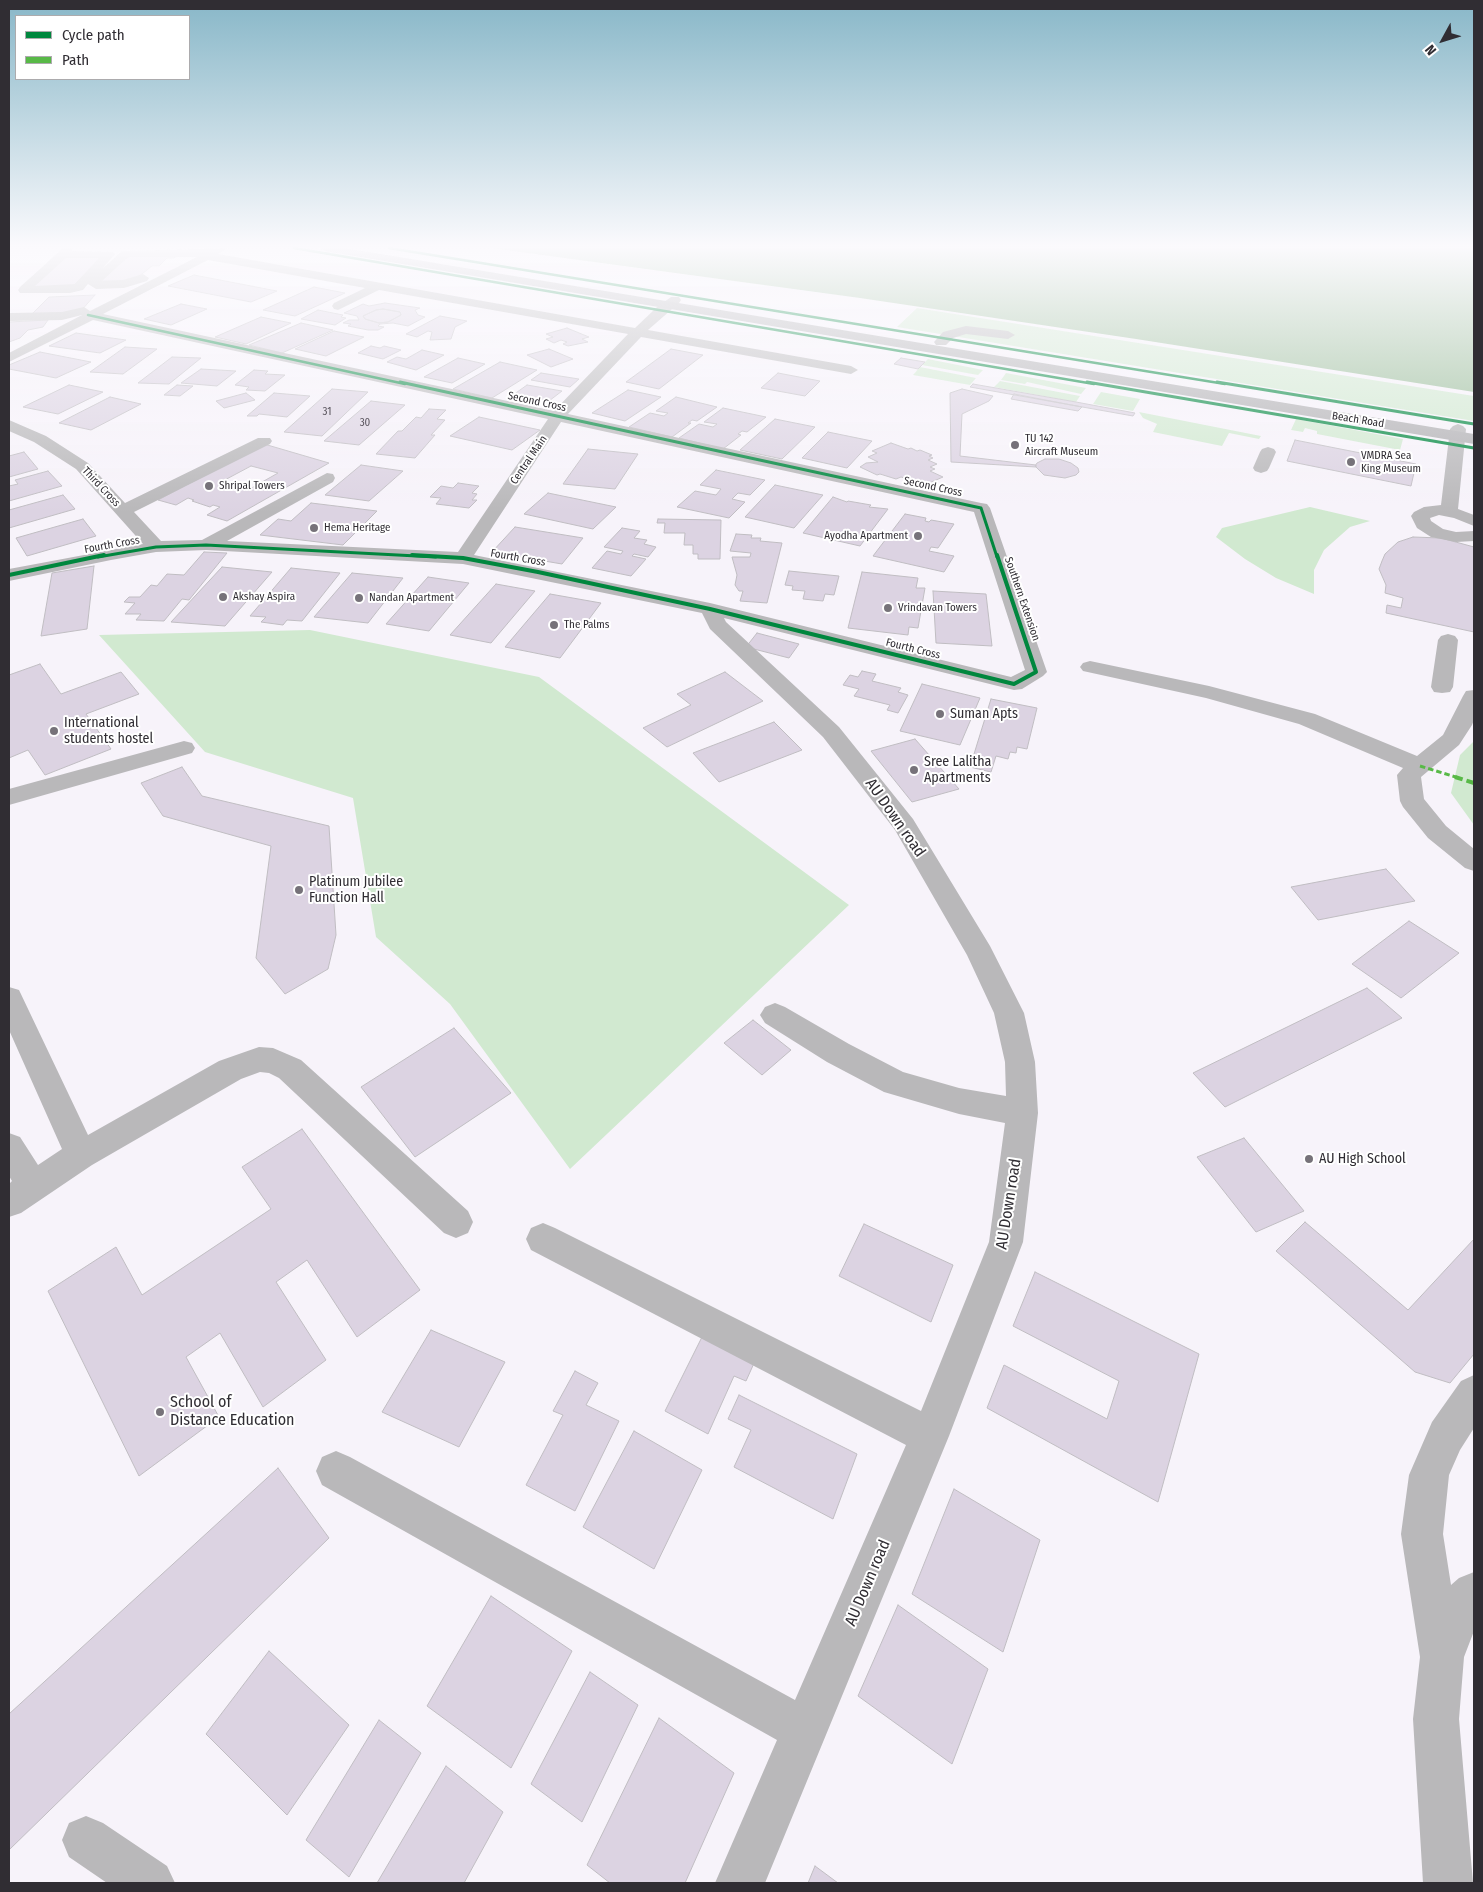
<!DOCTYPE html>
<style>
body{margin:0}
#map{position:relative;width:1483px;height:1892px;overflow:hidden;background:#f7f3fa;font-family:"Fira Sans Condensed",sans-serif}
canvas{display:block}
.frame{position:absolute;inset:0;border:10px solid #302d33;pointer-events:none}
.legend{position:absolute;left:15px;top:15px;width:175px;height:65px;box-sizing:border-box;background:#fff;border:1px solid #acabad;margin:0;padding:6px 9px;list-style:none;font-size:15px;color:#302d33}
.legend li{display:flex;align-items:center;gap:10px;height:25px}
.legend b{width:25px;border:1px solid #acabad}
.north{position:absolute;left:1418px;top:15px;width:50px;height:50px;-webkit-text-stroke:4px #fff;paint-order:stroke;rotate:231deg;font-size:14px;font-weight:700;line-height:20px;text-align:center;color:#302d33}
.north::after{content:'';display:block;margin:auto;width:18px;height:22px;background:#302d33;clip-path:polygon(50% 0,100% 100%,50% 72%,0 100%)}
</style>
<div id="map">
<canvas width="1483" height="1892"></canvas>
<div class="frame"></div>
<ul class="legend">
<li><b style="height:6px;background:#00873e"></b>Cycle path</li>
<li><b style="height:6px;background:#58b947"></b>Path</li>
</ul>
<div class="north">N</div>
</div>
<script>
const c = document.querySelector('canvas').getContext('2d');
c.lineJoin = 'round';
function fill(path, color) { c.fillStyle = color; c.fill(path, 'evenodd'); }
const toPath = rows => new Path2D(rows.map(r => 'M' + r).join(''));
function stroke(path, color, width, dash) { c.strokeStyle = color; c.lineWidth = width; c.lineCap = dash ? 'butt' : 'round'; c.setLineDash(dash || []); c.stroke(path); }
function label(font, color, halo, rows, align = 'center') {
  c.font = font + ' "Fira Sans Condensed",sans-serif'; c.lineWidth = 4; c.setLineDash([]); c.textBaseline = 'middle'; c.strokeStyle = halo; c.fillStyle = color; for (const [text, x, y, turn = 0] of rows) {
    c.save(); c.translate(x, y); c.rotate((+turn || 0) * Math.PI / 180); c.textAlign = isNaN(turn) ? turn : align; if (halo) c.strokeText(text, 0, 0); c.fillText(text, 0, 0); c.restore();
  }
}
const green = toPath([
 [917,308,1474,396,1474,421,897,327],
 [928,359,983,370,978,375,922,365],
 [920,367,976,378,970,385,913,375],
 [1006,373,1086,388,1081,394,1027,382,1025,384,1001,380],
 [1000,381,1080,396,1076,402,994,387],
 [1101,392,1140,399,1133,411,1093,404],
 [1139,412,1261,436,1259,439,1229,433,1222,446,1153,432,1157,424,1143,418],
 [1296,419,1403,439,1400,450,1317,434,1317,431,1305,428,1303,432,1291,430],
 [1310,507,1370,521,1350,527,1324,550,1314,570,1314,594,1276,578,1245,559,1216,537,1222,528],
 [310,630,539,677,849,905,570,1169,450,1004,376,937,353,798,205,752,99,635],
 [1474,741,1474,825,1451,793,1460,755]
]);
const water = toPath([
 [491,248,1474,248,1474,392,1136,339,860,298]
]);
const building = toPath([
 [132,254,179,254,174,258,167,258,159,266,152,266,133,281,98,281,132,254],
 [104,255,72,287,30,287,67,256,104,255],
 [194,275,277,291,251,302,168,286,194,275],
 [314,287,345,293,295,316,263,310,314,287],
 [95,295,80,312,32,314,49,297,95,295],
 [385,303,420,308,415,310,418,315,425,317,408,326,393,323,380,324,378,326,384,327,378,330,368,330,348,326,351,324,343,323,349,320,359,320,357,316,344,313,363,304,369,306,385,303],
 [383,309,400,312,401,315,388,322,379,323,365,319,363,316,376,310,383,309],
 [181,304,207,309,171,325,144,319,181,304],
 [383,309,400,312,401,315,388,322,379,323,365,319,363,316,376,310,383,309],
 [318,310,343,315,341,317,346,318,335,325,301,319,318,310],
 [440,316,467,321,455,327,451,339,430,340,432,332,428,331,417,337,406,334,440,316],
 [261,317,291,323,246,344,215,337,261,317],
 [48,320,43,327,28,330,20,338,9,342,9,322,48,320],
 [301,323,333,330,282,353,249,345,301,323],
 [567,328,589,337,582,339,588,342,568,346,563,344,567,342,561,340,554,343,546,339,553,337,546,334,567,328],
 [334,331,364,337,326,356,295,349,334,331],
 [76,333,126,340,100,353,49,346,76,333],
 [371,346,380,348,384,346,401,350,383,359,358,353,371,346],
 [125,347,157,349,123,374,90,372,125,347],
 [549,349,573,359,551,367,527,355,549,349],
 [671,349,703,355,659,389,626,382,671,349],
 [422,350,444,355,416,370,387,362,397,357,406,359,422,350],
 [40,352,91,362,56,378,9,369,9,365,40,352],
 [172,357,201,358,169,384,138,383,172,357],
 [458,358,485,364,452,383,424,377,458,358],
 [901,358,925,362,918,369,894,364,901,358],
 [500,362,537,370,492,398,453,389,500,362],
 [201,369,236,371,217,386,181,383,201,369],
 [254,370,268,371,265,374,285,375,265,391,246,390,249,387,235,385,254,370],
 [541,373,579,379,570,387,531,380,541,373],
 [778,373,820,381,805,396,761,388,778,373],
 [973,384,1076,402,1135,413,1133,416,970,387,973,384],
 [69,385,103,392,58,414,23,407,69,385],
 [177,385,193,386,180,396,164,395,177,385],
 [527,385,562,391,549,401,513,395,527,385],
 [332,389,368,392,322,436,284,432,332,389],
 [962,389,993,396,989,401,962,414,960,456,1036,465,1036,467,951,462,950,393,962,389],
 [628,390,661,397,625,421,592,413,628,390],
 [246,393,255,400,224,408,216,401,246,393],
 [274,393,310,396,287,417,259,414,257,416,247,416,274,393],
 [1014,394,1082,407,1078,411,1011,399,1014,394],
 [110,397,141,404,91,430,59,423,110,397],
 [676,397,717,407,697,421,692,420,688,423,691,423,672,437,629,427,650,413,664,416,668,413,656,411,676,397],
 [371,401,405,405,359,445,324,441,371,401],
 [723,408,766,417,747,432,742,431,738,434,741,435,723,449,679,438,699,424,713,427,717,424,704,422,723,408],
 [429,409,446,410,437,419,445,420,431,435,435,435,415,458,376,454,398,431,402,431,416,417,421,418,429,409],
 [479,417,540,430,512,450,450,436,479,417],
 [775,419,815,427,782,459,740,450,775,419],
 [828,432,872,441,847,468,802,458,828,432],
 [1295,440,1416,464,1411,486,1287,461,1295,440],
 [891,443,908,449,911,448,917,451,920,450,932,455,929,456,933,458,928,460,937,464,930,467,935,469,930,471,943,477,927,484,901,477,896,479,880,474,877,475,860,467,866,463,878,462,868,457,877,453,872,451,891,443],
 [264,444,329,463,227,521,207,515,220,507,213,505,210,507,192,501,194,500,188,498,176,505,158,500,264,444],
 [251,466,278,473,248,490,221,482,251,466],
 [588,449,638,454,615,489,563,484,588,449],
 [24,452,38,469,9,477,9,456,24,452],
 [1045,459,1059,459,1071,463,1078,468,1079,472,1076,475,1065,478,1044,475,1035,466,1037,463,1045,459],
 [361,465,403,471,369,501,325,495,361,465],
 [716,470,765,480,750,495,738,493,732,499,745,502,729,518,677,507,695,491,716,495,721,489,700,485,716,470],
 [48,471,62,486,9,501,9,486,18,484,15,480,48,471],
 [458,483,479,486,472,493,477,494,472,500,477,500,469,508,436,504,441,498,430,497,441,486,453,488,458,483],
 [775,485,823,495,794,528,745,517,775,485],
 [548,493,616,507,593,529,524,514,548,493],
 [63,495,75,509,9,528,9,510,63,495],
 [833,497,847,502,848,501,871,505,869,507,888,509,860,546,803,533,833,497],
 [311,503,377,511,343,545,260,535,278,519,291,521,311,503],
 [905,514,926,518,925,521,929,522,931,520,954,524,938,548,931,547,929,551,954,556,944,572,873,556,905,514],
 [83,519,96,536,27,556,16,538,83,519],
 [658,519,721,520,720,559,698,559,698,554,693,554,693,545,684,545,685,533,664,533,665,523,657,523,658,519],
 [515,527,583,538,562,564,492,552,515,527],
 [622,528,640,531,634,538,647,540,644,544,656,547,648,557,634,554,632,556,646,559,631,576,592,568,607,551,621,554,623,551,604,547,622,528],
 [736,534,752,535,751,538,761,538,760,541,782,543,767,603,740,601,743,591,739,591,735,585,737,575,732,557,750,557,751,553,730,551,736,534],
 [1413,537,1441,538,1474,547,1474,632,1386,613,1387,605,1401,608,1403,598,1385,593,1386,585,1379,569,1382,561,1385,554,1398,542,1413,537],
 [204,552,227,553,189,600,182,599,164,621,136,620,141,614,125,614,135,603,124,602,129,597,140,597,151,585,157,586,167,574,184,575,204,552],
 [94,566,87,629,41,636,52,573,94,566],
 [222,567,272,572,225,626,171,622,222,567],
 [291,568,340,573,302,621,287,620,283,625,261,622,266,617,250,616,291,568],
 [789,571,839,576,834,595,825,594,823,601,803,599,805,591,792,590,793,586,785,585,789,571],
 [862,572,918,578,916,588,925,588,918,628,909,627,908,635,848,628,862,572],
 [352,573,403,578,368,623,314,617,352,573],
 [428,577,469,583,429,631,386,624,428,577],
 [496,584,535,591,491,643,450,635,496,584],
 [933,591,986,594,992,646,936,643,933,591],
 [550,594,601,603,560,658,505,647,550,594],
 [757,633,799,644,789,658,746,647,757,633],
 [40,664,61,694,121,672,139,694,86,714,111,749,45,775,28,750,9,758,9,675,40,664],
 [862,671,876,674,872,681,901,688,898,692,908,695,898,713,887,710,890,705,854,696,859,689,843,685,850,675,858,677,862,671],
 [725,672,763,701,667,747,643,728,691,705,677,694,725,672],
 [922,684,980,698,960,745,900,731,922,684],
 [991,699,1037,708,1027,749,1017,747,1016,753,1010,752,1008,759,996,756,991,772,970,767,991,699],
 [774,722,802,750,719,782,693,753,774,722],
 [915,739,959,789,912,802,871,751,915,739],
 [182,767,202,796,329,826,336,935,328,969,285,994,256,958,271,846,163,816,141,783,182,767],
 [1386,869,1415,901,1318,920,1291,887,1386,869],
 [1409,921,1459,953,1401,998,1352,964,1409,921],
 [1367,988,1402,1018,1225,1107,1193,1073,1367,988],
 [753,1020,791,1050,762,1075,724,1043,753,1020],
 [454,1028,511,1093,415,1157,361,1087,454,1028],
 [302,1129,420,1290,357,1337,307,1260,276,1282,326,1360,263,1407,220,1333,186,1357,219,1417,139,1476,48,1291,116,1247,142,1295,271,1209,242,1167,302,1129],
 [1244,1138,1304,1211,1256,1232,1197,1157,1244,1138],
 [1305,1222,1408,1310,1474,1239,1474,1354,1450,1383,1415,1372,1276,1251,1305,1222],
 [864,1224,953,1265,931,1322,839,1276,864,1224],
 [1035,1272,1199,1354,1158,1502,987,1408,1004,1365,1107,1419,1119,1381,1013,1326,1035,1272],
 [431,1330,505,1362,459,1447,382,1412,431,1330],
 [703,1335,755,1361,746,1381,734,1376,708,1434,665,1411,703,1335],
 [575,1371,598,1383,586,1405,619,1421,575,1511,526,1485,563,1415,553,1411,575,1371],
 [739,1395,857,1454,833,1519,734,1467,751,1430,728,1419,739,1395],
 [634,1431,702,1470,654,1569,583,1527,634,1431],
 [278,1468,329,1538,9,1850,9,1714,278,1468],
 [954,1489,1040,1540,1003,1652,912,1594,954,1489],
 [491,1596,572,1651,511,1768,427,1706,491,1596],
 [898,1605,988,1669,952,1764,858,1696,898,1605],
 [269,1651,349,1725,287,1815,206,1734,269,1651],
 [590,1672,638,1705,582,1822,531,1784,590,1672],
 [659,1718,734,1773,685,1883,610,1883,587,1865,659,1718],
 [379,1720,421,1753,349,1877,306,1840,379,1720],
 [446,1766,503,1812,464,1883,377,1883,446,1766],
 [815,1866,838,1883,808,1883,815,1866]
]);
const minor = toPath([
 [60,248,72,248,72,251,113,252,115,254,103,268,121,252,125,251,228,248,218,254,635,328,657,307,671,297,679,297,681,300,679,303,648,330,851,366,858,370,851,374,641,337,568,414,981,503,987,504,990,508,1047,672,1043,676,1022,689,1014,690,724,618,726,622,839,727,913,819,990,946,1024,1013,1035,1062,1038,1113,1023,1242,949,1436,765,1883,715,1883,777,1740,322,1485,316,1471,322,1457,336,1451,350,1457,795,1700,906,1445,531,1250,526,1239,531,1228,543,1223,555,1228,921,1411,989,1242,1005,1123,959,1114,884,1092,827,1062,765,1023,760,1015,765,1007,775,1003,785,1007,849,1044,903,1072,959,1088,1006,1096,1005,1062,994,1013,967,955,895,830,823,737,710,629,702,613,463,564,206,550,156,552,111,560,9,581,9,569,143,544,76,469,34,442,9,431,9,420,46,436,88,463,125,503,258,438,270,438,272,441,270,444,134,512,161,541,202,540,327,473,333,474,335,478,333,482,227,541,458,552,548,419,93,320,9,362,9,353,82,315,62,320,9,321,9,313,62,312,84,307,90,311,197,257,128,257,102,281,123,280,143,274,149,278,147,281,124,288,96,289,88,284,83,290,70,293,20,293,18,290,20,287,61,250,60,248],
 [66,258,99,258,75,284,35,286,66,258],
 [208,260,365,288,334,303,332,306,334,309,338,310,379,290,628,334,554,411,103,314,208,260],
 [561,422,974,512,1025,670,1011,677,710,603,474,555,561,422],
 [966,326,1008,331,1015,335,1008,339,966,334,953,338,946,345,936,345,934,342,943,332,966,326],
 [1458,424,1463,426,1466,429,1458,509,1474,515,1474,526,1454,518,1439,515,1430,518,1431,521,1443,529,1456,532,1474,531,1474,541,1456,542,1431,537,1417,528,1411,516,1414,512,1424,507,1441,505,1450,429,1453,426,1458,424],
 [1268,447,1274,449,1276,452,1269,468,1267,471,1261,473,1255,471,1253,468,1260,452,1262,449,1268,447],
 [1448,634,1455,636,1458,640,1453,687,1450,692,1442,693,1434,692,1431,687,1438,640,1441,636,1448,634],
 [1090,661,1209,686,1315,714,1417,756,1443,735,1463,696,1466,691,1474,690,1474,720,1472,725,1459,745,1421,777,1424,799,1446,826,1474,849,1474,871,1465,868,1428,838,1403,807,1400,801,1397,775,1403,768,1299,724,1206,698,1083,671,1080,667,1083,663,1090,661],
 [184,741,192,743,195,748,192,753,9,805,9,789,184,741],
 [9,987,19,990,88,1135,219,1061,259,1047,273,1048,301,1060,468,1211,473,1222,468,1233,456,1238,444,1233,279,1078,269,1073,260,1072,241,1079,92,1165,21,1213,9,1217,9,1184,12,1181,9,1176,9,1133,20,1137,38,1165,62,1149,9,1030,9,987],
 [1474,1375,1474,1428,1460,1450,1449,1475,1443,1534,1451,1585,1459,1578,1474,1572,1474,1631,1464,1657,1459,1719,1473,1883,1423,1883,1413,1719,1420,1657,1401,1534,1409,1475,1432,1422,1461,1381,1474,1375],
 [86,1816,103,1823,167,1866,175,1883,107,1883,69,1857,62,1840,69,1823,86,1816]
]);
const major = toPath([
 [319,248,344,248,1474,434,1474,444,325,251,319,248]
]);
const quietFar1 = toPath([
 [1420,766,1459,778]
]);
const quiet = toPath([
 [1455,777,1474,783]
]);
const cyclewayFar2 = toPath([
 [294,248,1094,384],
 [389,248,1225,384],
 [88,315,405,384]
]);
const cyclewayFar1 = toPath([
 [400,382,981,508,997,557],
 [1087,382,1474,448],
 [1217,382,1474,424],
 [98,557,156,547,206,545,436,557]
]);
const cycleway = toPath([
 [412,555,463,558,538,572,710,609,1014,684,1036,672,997,555],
 [9,575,104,555]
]);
const markers = [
 [1015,445,5,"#767279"],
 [1351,462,5,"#767279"],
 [209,486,5,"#767279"],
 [314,528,5,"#767279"],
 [918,536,5,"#767279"],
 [223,597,5,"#767279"],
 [359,598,5,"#767279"],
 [888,608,5,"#767279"],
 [554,625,5,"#767279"],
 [940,714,5,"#767279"],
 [54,731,5,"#767279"],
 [914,770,5,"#767279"],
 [299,890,5,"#767279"],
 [1309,1159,5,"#767279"],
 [160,1412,5,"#767279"]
];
const farStreetnames = [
 ["Second Cross",537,402,12],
 ["Beach Road",1358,420,9],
 ["Central Main",529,460,-56],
 ["Third Cross",101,487,47],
 ["Second Cross",933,487,12],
 ["Fourth Cross",112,545,-10],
 ["Fourth Cross",518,558,10],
 ["Southern Extension",1022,599,71],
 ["Fourth Cross",913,649,14]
];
const numberNames = [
 ["31",327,412],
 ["30",365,423]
];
const farPoinames = [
 ["TU 142",1025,439],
 ["Aircraft Museum",1025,452],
 ["VMDRA Sea",1361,456],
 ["King Museum",1361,469],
 ["Shripal Towers",219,486],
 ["Hema Heritage",324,528],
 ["Ayodha Apartment",908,536,"right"],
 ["Akshay Aspira",233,597],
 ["Nandan Apartment",369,598],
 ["Vrindavan Towers",898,608],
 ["The Palms",564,625]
];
const poiNames = [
 ["Suman Apts",950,714],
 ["International",64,723],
 ["students hostel",64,739],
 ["Sree Lalitha",924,762],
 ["Apartments",924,778],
 ["Platinum Jubilee",309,882],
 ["Function Hall",309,898],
 ["AU High School",1319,1159]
];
const nearStreetnames = [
 ["AU Down road",895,818,55],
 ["AU Down road",1009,1204,-81],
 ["AU Down road",868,1583,-67]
];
const nearPoinames = [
 ["School of",170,1403],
 ["Distance Education",170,1421]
];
fill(green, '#d1e9d0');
fill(water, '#98bc97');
fill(building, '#dcd3e2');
stroke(building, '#c0bdc2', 1);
fill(minor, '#b9b8ba');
fill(major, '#b1b0b3');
stroke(quietFar1, '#58b947', 3, [5.5, 3]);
stroke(quiet, '#58b947', 4, [8, 4]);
stroke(cyclewayFar2, '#00873e', 2.5);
stroke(cyclewayFar1, '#00873e', 3);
stroke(cycleway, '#00873e', 4);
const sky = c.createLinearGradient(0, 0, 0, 513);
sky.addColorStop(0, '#88b7c8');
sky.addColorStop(0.48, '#fbfafd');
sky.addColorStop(1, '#fbfafd00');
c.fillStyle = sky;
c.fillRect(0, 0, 1483, 513);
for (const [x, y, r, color] of markers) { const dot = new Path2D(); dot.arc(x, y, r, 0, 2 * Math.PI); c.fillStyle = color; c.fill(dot); stroke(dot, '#fff', 2); }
label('11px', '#302d33', '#fff', farStreetnames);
label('11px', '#5b565f', null, numberNames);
label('11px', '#302d33', '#fff', farPoinames, 'left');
label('14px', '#302d33', '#fff', poiNames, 'left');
label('16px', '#302d33', '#fff', nearStreetnames);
label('16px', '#302d33', '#fff', nearPoinames, 'left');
</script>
